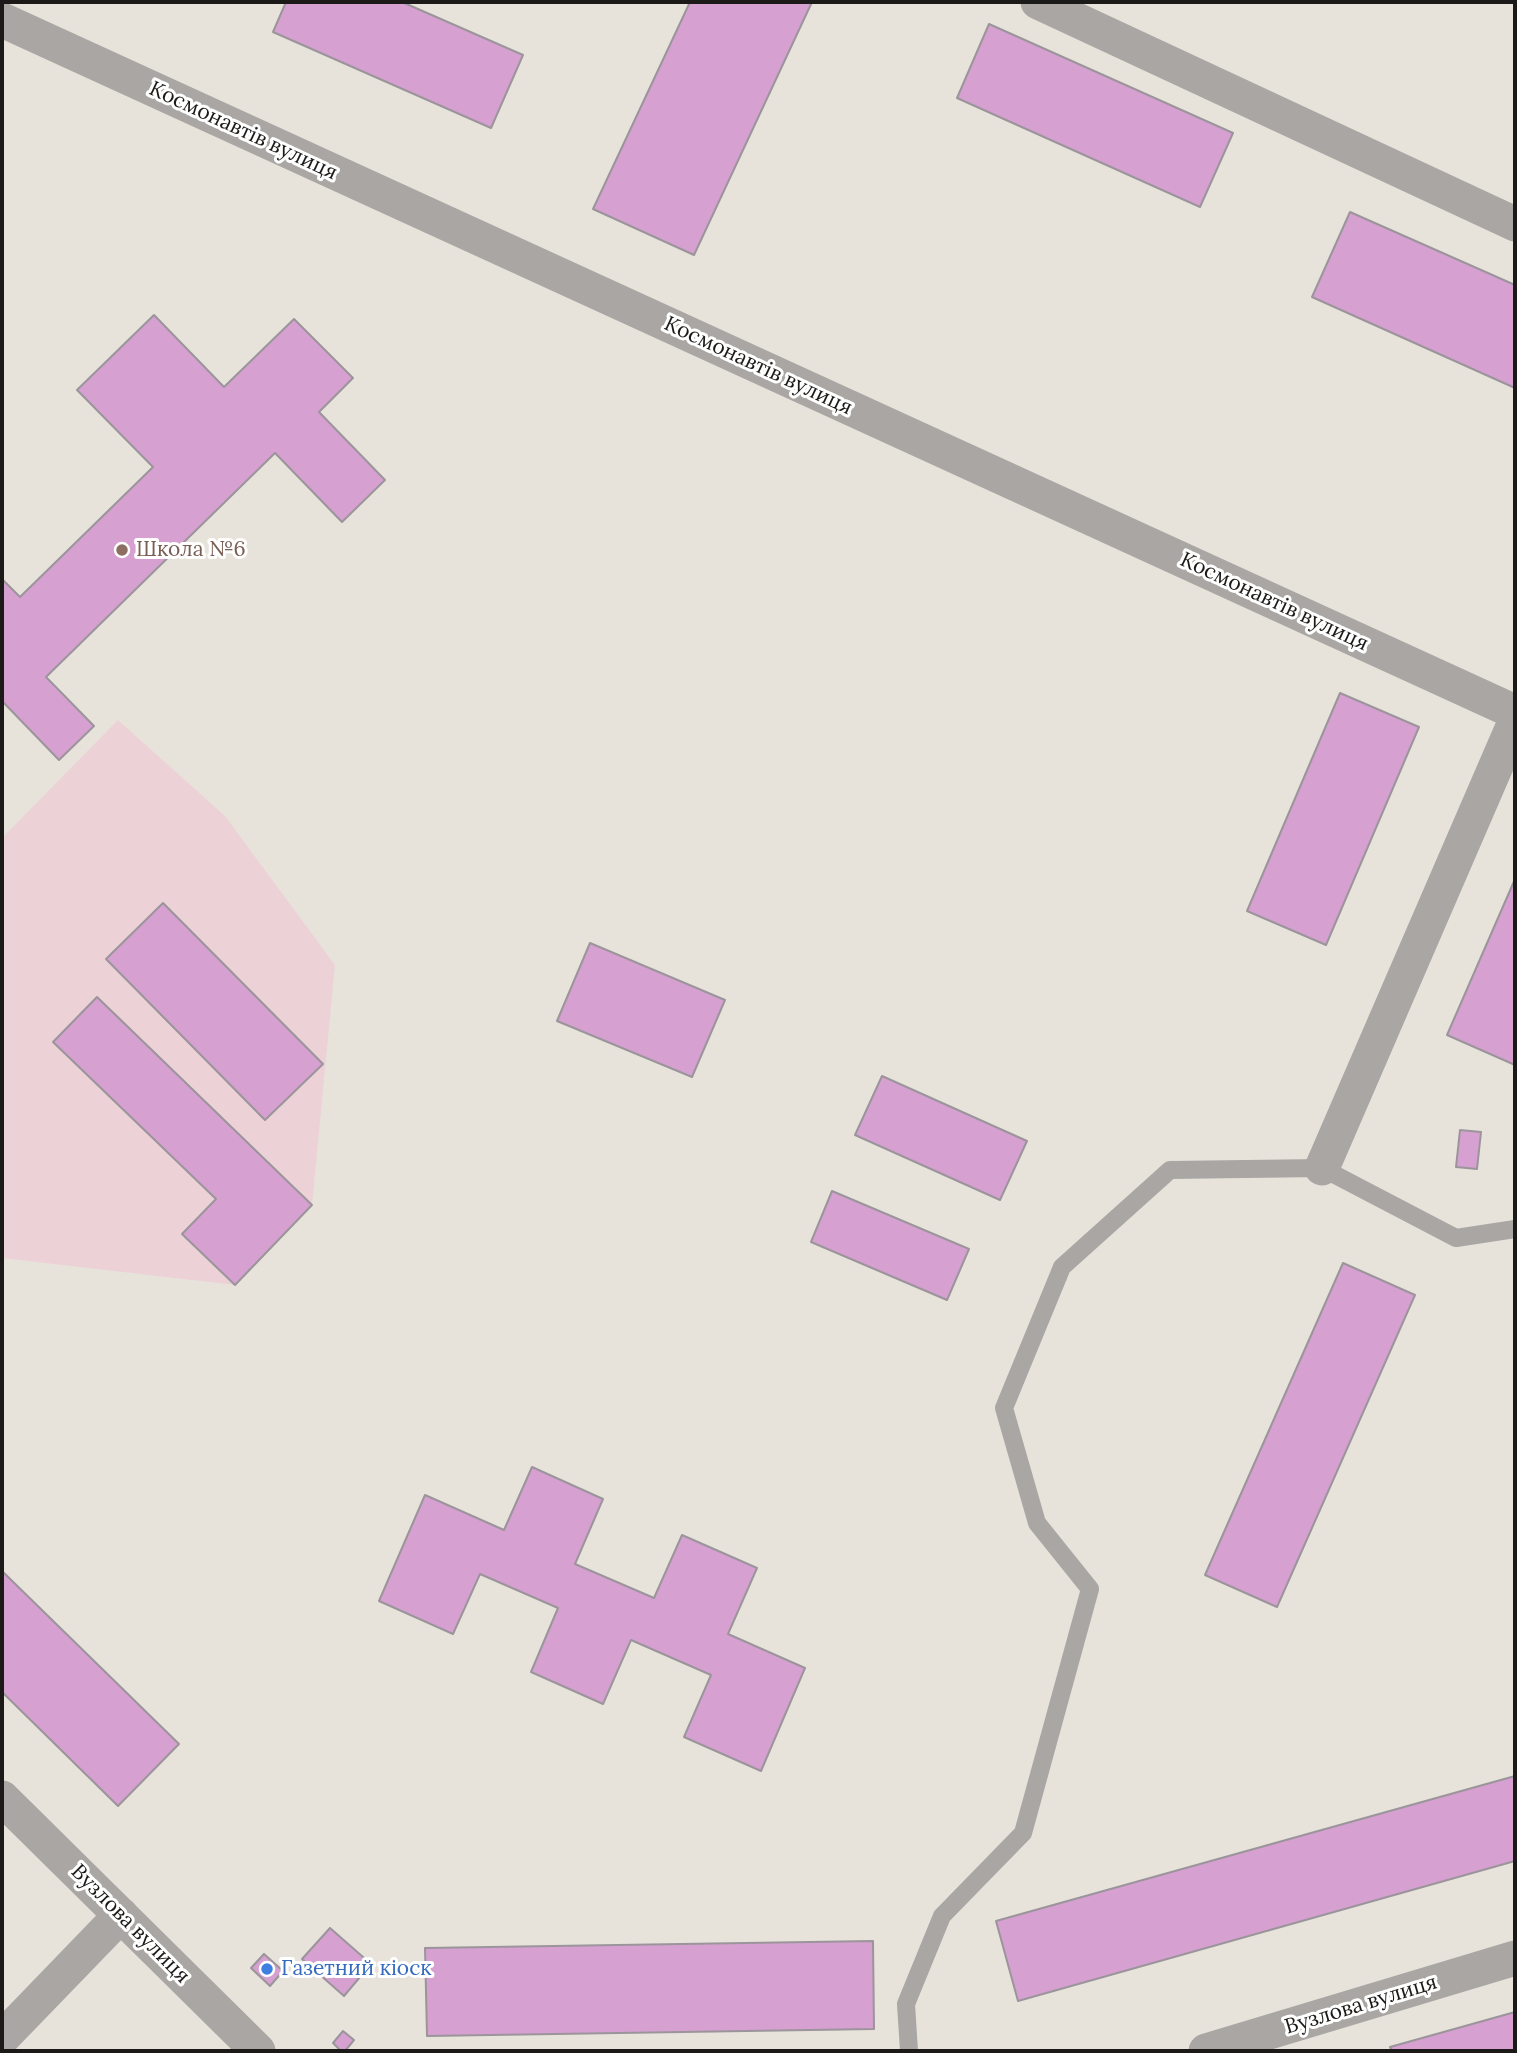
<!DOCTYPE html>
<meta charset="utf-8">
<style>
body{margin:0}
#map{position:relative;width:1517px;height:2053px;overflow:hidden;background:#e7e3db;font-family:Lora,serif}
canvas{display:block}
.frame{position:absolute;inset:0;border:4px solid #1c1a18;pointer-events:none}
</style>
<div id="map">
<canvas width="1517" height="2053"></canvas>
<div class="frame"></div>
</div>
<script>
const c = document.querySelector('canvas').getContext('2d');
c.lineJoin = 'round';
function fill(path, color) { c.fillStyle = color; c.fill(path, 'evenodd'); }
const toPath = rows => new Path2D(rows.map(r => 'M' + r).join(''));
function stroke(path, color, width, dash) { c.strokeStyle = color; c.lineWidth = width; c.lineCap = dash ? 'butt' : 'round'; c.setLineDash(dash || []); c.stroke(path); }
function label(font, color, halo, rows, align = 'center') {
  c.font = font + ' Lora,serif'; c.lineWidth = 6; c.setLineDash([]); c.textBaseline = 'middle'; c.strokeStyle = halo; c.fillStyle = color; for (const [text, x, y, turn = 0] of rows) {
    c.save(); c.translate(x, y); c.rotate((+turn || 0) * Math.PI / 180); c.textAlign = isNaN(turn) ? turn : align; if (halo) c.strokeText(text, 0, 0); c.fillText(text, 0, 0); c.restore();
  }
}
const industrial = toPath([
 [118,720,225,816,335,965,312,1205,235,1285,2,1258,2,838]
]);
const building = toPath([
 [286,2,402,2,523,55,491,128,273,32,286,2],
 [690,2,812,2,694,255,593,209,690,2],
 [989,24,1233,133,1200,207,957,98,989,24],
 [1350,212,1515,285,1515,388,1312,297,1350,212],
 [154,315,224,387,294,319,353,378,319,412,385,480,342,522,275,453,46,677,94,726,59,760,2,701,2,579,20,597,153,467,77,390,154,315],
 [1340,693,1419,727,1326,945,1247,911,1340,693],
 [1515,879,1515,1065,1447,1035,1515,879],
 [163,903,323,1064,265,1120,106,959,163,903],
 [590,943,725,1000,692,1077,557,1021,590,943],
 [97,997,312,1205,235,1285,182,1234,216,1199,53,1042,97,997],
 [882,1076,1027,1141,1000,1200,855,1135,882,1076],
 [1460,1130,1481,1132,1477,1169,1456,1167,1460,1130],
 [832,1191,969,1249,947,1300,811,1242,832,1191],
 [1343,1263,1415,1295,1277,1607,1205,1575,1343,1263],
 [532,1467,603,1499,575,1564,654,1598,682,1535,757,1568,728,1634,805,1668,761,1771,684,1737,711,1675,631,1640,603,1704,531,1672,558,1608,480,1574,453,1634,379,1601,425,1495,504,1530,532,1467],
 [2,1571,179,1744,118,1806,2,1692,2,1571],
 [1515,1776,1515,1861,1018,2001,996,1921,1515,1776],
 [330,1928,371,1964,344,1996,302,1959,330,1928],
 [873,1941,874,2029,427,2036,425,1948,873,1941],
 [264,1954,283,1971,270,1986,251,1968,264,1954],
 [1515,2012,1515,2051,1392,2051,1390,2047,1515,2012],
 [343,2031,354,2040,345,2051,341,2051,333,2043,343,2031]
]);
const lane = toPath([
 [909,2051,906,2004,942,1916,1023,1833,1090,1589,1037,1523,1004,1408,1062,1267,1170,1170,1322,1168,1456,1238,1515,1229]
]);
const street = toPath([
 [1038,2,1515,224],
 [2,20,1515,712],
 [1322,1168,1515,722],
 [2,1798,258,2051],
 [2,2038,121,1915],
 [1206,2051,1515,1958]
]);
const markers = [
 [122,550,7,"#8d6e63"],
 [267,1969,7,"#3f7fe0"]
];
const streetNames = [
 ["Космонавтів вулиця",243,131,25],
 ["Космонавтів вулиця",758,366,25],
 ["Космонавтів вулиця",1274,602,25],
 ["Вузлова вулиця",130,1924,45],
 ["Вузлова вулиця",1361,2005,-17]
];
const educationNames = [
 ["Школа №6",136,550]
];
const shopNames = [
 ["Газетний кіоск",281,1969]
];
fill(industrial, '#ecd2d7');
fill(building, '#d6a0d1');
stroke(building, '#9b959b', 2);
stroke(lane, '#a9a6a3', 18);
stroke(street, '#a9a6a3', 35);
for (const [x, y, r, color] of markers) { const dot = new Path2D(); dot.arc(x, y, r, 0, 2 * Math.PI); c.fillStyle = color; c.fill(dot); stroke(dot, '#fff', 2.5); }
label('21px', '#1c1a18', '#fff', streetNames);
label('21px', '#785e54', '#fff', educationNames, 'left');
label('21px', '#366cbe', '#fff', shopNames, 'left');
</script>
